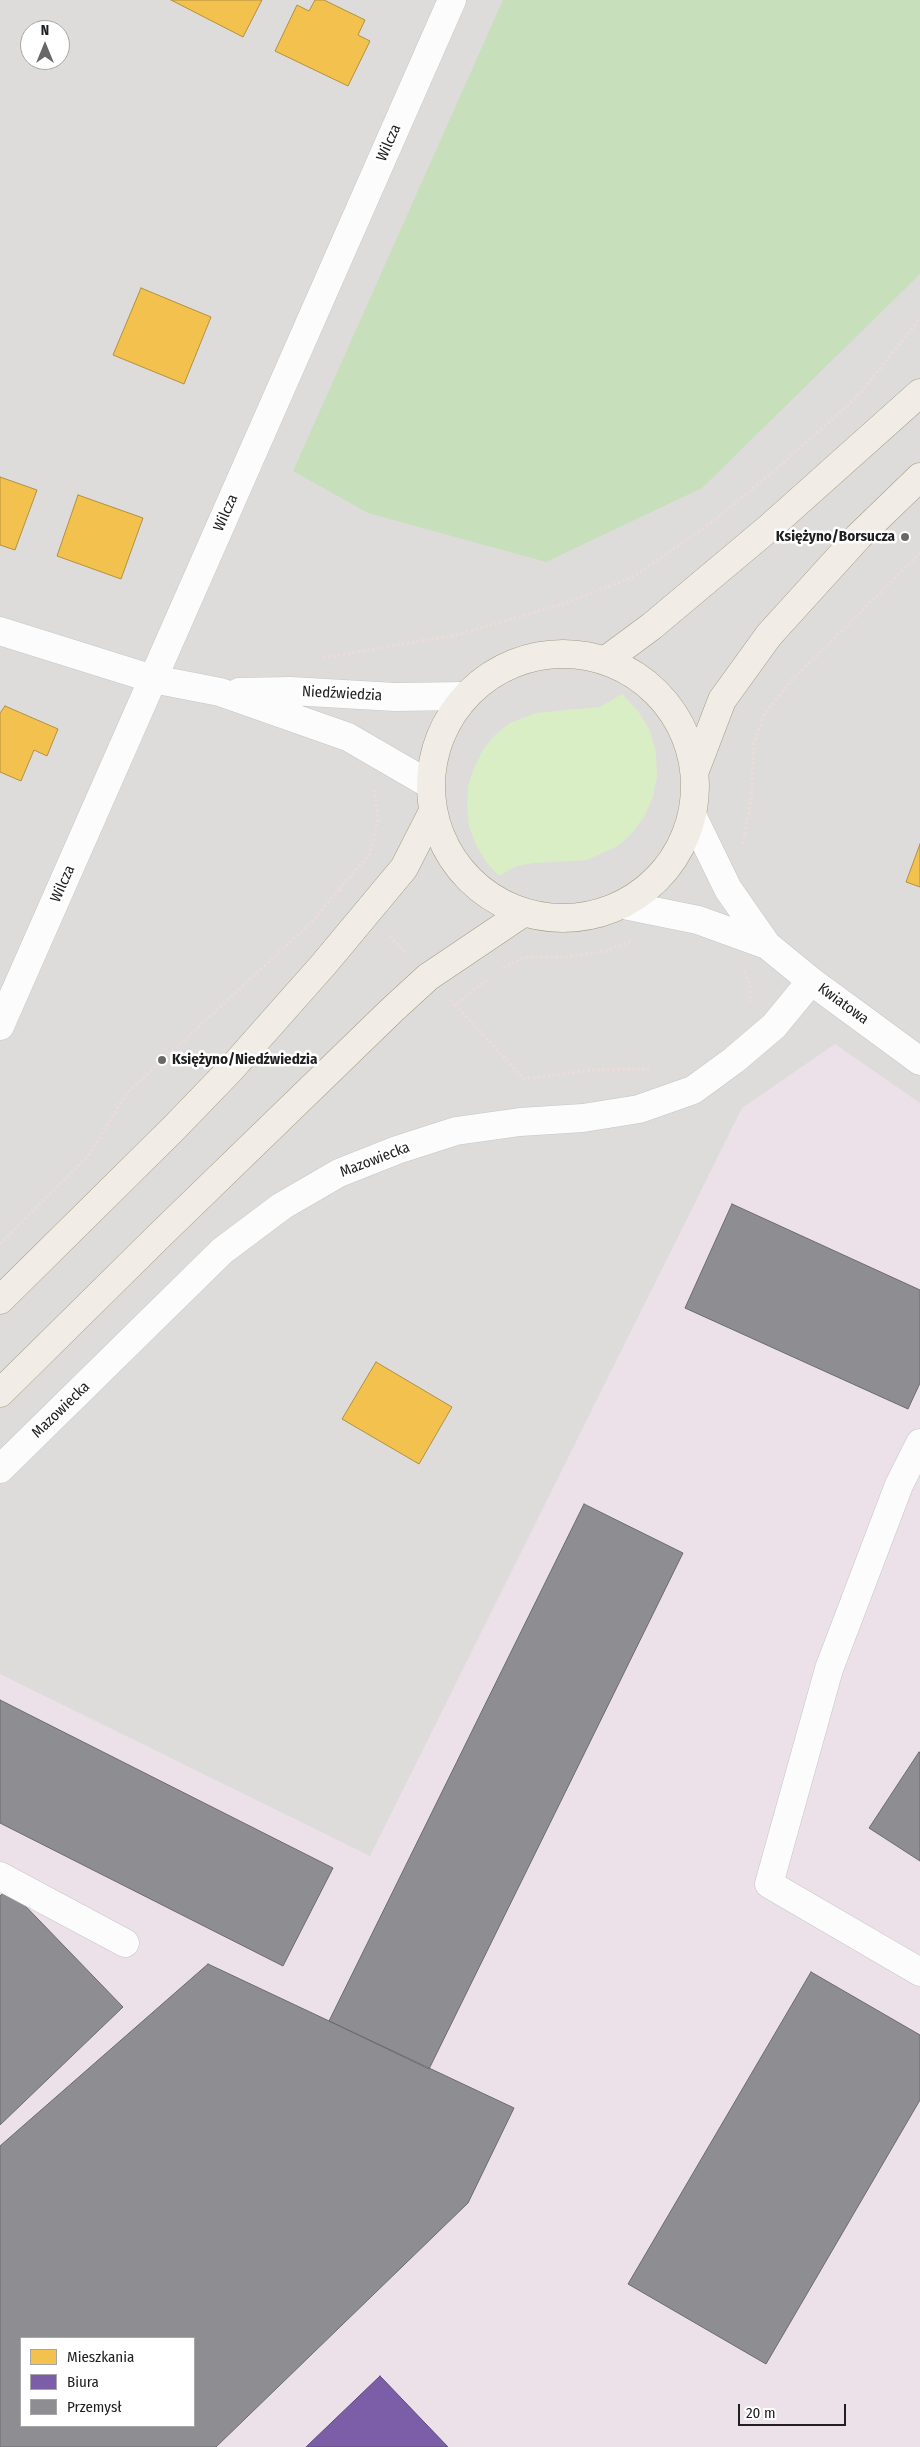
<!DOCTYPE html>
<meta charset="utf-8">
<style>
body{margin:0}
#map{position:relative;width:920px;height:2447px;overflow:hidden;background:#eeede9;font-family:"Fira Sans Condensed",sans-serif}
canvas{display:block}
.legend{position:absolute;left:20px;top:2337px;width:175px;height:90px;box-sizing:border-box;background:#fff;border:1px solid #a6a6a6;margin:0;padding:6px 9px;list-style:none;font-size:15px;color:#202020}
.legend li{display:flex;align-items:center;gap:10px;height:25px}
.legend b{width:25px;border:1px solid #a6a6a6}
.north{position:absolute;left:20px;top:20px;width:50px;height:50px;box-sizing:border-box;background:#fff;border:1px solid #a6a6a6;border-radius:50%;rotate:0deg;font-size:14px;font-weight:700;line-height:20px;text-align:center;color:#202020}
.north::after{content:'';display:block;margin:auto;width:18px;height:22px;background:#686866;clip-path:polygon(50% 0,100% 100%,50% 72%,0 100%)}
.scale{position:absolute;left:738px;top:2404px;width:108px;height:22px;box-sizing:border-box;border:2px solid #202020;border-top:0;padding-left:6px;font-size:15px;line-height:18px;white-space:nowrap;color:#202020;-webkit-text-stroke:4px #fff;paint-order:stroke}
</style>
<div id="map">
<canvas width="920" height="2447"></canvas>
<ul class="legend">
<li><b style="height:14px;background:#f2c14e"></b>Mieszkania</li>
<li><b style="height:14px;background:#7b5ea7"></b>Biura</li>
<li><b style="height:14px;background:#8d8d92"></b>Przemysł</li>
</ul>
<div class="north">N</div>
<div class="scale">20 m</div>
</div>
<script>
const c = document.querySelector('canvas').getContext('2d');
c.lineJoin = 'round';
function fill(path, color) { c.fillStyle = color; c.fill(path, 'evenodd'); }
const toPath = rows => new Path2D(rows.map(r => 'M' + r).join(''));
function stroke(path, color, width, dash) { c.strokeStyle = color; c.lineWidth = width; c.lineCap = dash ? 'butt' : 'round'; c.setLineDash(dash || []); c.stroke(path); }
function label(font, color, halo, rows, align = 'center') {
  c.font = font + ' "Fira Sans Condensed",sans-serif'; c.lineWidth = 5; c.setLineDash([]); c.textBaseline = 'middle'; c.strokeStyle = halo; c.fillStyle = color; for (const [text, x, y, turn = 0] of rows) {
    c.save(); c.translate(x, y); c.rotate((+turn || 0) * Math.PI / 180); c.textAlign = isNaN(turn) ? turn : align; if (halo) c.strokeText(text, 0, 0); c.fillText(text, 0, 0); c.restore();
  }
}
const residential = toPath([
 [0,0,920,0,920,2447,0,2447],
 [30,30,60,30,60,60,30,60],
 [21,2338,194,2338,194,2426,21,2426]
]);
const industrial = toPath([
 [835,1044,920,1103,920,2447,0,2447,0,1674,370,1856,742,1108],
 [21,2338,194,2338,194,2426,21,2426]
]);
const grass = toPath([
 [622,694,638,711,650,731,656,753,657,776,653,796,645,815,633,832,618,846,587,860,534,863,516,866,499,876,486,862,476,845,469,826,467,806,468,786,474,768,483,750,495,735,510,723,536,713,600,707]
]);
const forest = toPath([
 [503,0,920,0,920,274,702,488,546,562,368,513,293,471]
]);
const homes = toPath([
 [171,0,262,0,243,37,171,0],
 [315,0,324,0,365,20,358,35,370,41,348,86,275,51,297,5,309,11,315,0],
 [141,288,211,317,184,384,113,355,141,288],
 [0,477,37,490,15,550,0,545,0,477],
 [78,495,143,518,121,579,57,556,78,495],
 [5,706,58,729,47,756,34,750,21,781,0,772,0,713,5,706],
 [920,844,920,887,906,882,920,844],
 [376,1362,452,1407,419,1464,342,1419,376,1362]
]);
const offices = toPath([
 [380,2376,448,2447,306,2447,380,2376]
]);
const industry = toPath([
 [732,1204,920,1290,920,1383,908,1409,685,1308,732,1204],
 [584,1504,683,1553,429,2069,329,2021,584,1504],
 [0,1700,333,1868,283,1966,0,1823,0,1700],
 [919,1752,920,1753,920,1861,869,1828,919,1752],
 [8,1888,123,2007,0,2125,0,1896,8,1888],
 [208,1964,514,2108,468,2203,216,2447,0,2447,0,2146,208,1964],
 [21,2338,194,2338,194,2426,21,2426,21,2338],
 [811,1972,920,2035,920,2100,766,2364,628,2284,811,1972]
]);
const path = toPath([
 [323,658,460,634,563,604,633,577,708,525,773,472,856,398,920,319],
 [743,844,751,800,754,743,764,715,790,682,920,553],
 [339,889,370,854,378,819,374,790],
 [390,936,406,953],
 [503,968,525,957,566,957,606,951,632,941],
 [744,972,750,985,750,1002],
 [450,1000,455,1005,488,979],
 [455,1005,524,1079,591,1070,649,1069],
 [0,1244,88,1156,127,1093,312,922,339,889,342,891]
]);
const minor = toPath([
 [0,631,153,679,220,692,348,737,429,784],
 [239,692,291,691,395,697,465,696],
 [693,817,728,889,767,945,811,981,920,1061],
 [624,905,698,920,767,945],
 [0,1026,452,0],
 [920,1443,899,1485,829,1669,769,1884,920,1972],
 [0,1469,222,1251,282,1206,339,1173,397,1150,456,1131,520,1122,583,1118,639,1109,693,1090,734,1060,774,1026,811,981],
 [0,1876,125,1943]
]);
const major = toPath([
 '431 786a132 132 0 1 1 264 0a132 132 0 1 1-264 0Z',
 [606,660,652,626,770,527,920,393],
 [696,768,722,700,769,635,858,537,920,477],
 [0,1300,174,1128,231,1069,324,964,404,868,432,813],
 [0,1393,161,1234,392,1010,428,977,523,913]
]);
const markers = [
 [905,537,5,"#686866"],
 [162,1060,5,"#686866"]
];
const streetNames = [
 ["Wilcza",389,143,-66],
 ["Wilcza",226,513,-66],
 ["Niedźwiedzia",342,694,3],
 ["Wilcza",63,884,-66],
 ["Kwiatowa",843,1004,36],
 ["Mazowiecka",375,1160,-21],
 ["Mazowiecka",61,1410,-44]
];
const poiNames = [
 ["Księżyno/Borsucza",895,537],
 ["Księżyno/Niedźwiedzia",172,1060,"left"]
];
fill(residential, '#dddcda');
fill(industrial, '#ece1e8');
fill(grass, '#daeec6');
fill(forest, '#c8dfbc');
fill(homes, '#f2c14e');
stroke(homes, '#b39140', 1);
fill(offices, '#7b5ea7');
stroke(offices, '#604b7e', 1);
fill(industry, '#8d8d92');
stroke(industry, '#6c6c70', 1);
stroke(minor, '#c7c6c5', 29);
stroke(major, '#a59c85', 29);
stroke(path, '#ecdcd9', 3, [2.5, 2.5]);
stroke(minor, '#fcfcfc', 28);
stroke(major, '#f1ede6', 28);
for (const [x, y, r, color] of markers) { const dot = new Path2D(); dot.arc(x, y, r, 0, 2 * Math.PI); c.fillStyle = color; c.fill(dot); stroke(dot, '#fff', 2); }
label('15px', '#202020', '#fff', streetNames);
label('bold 15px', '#202020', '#fff', poiNames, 'right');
</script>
